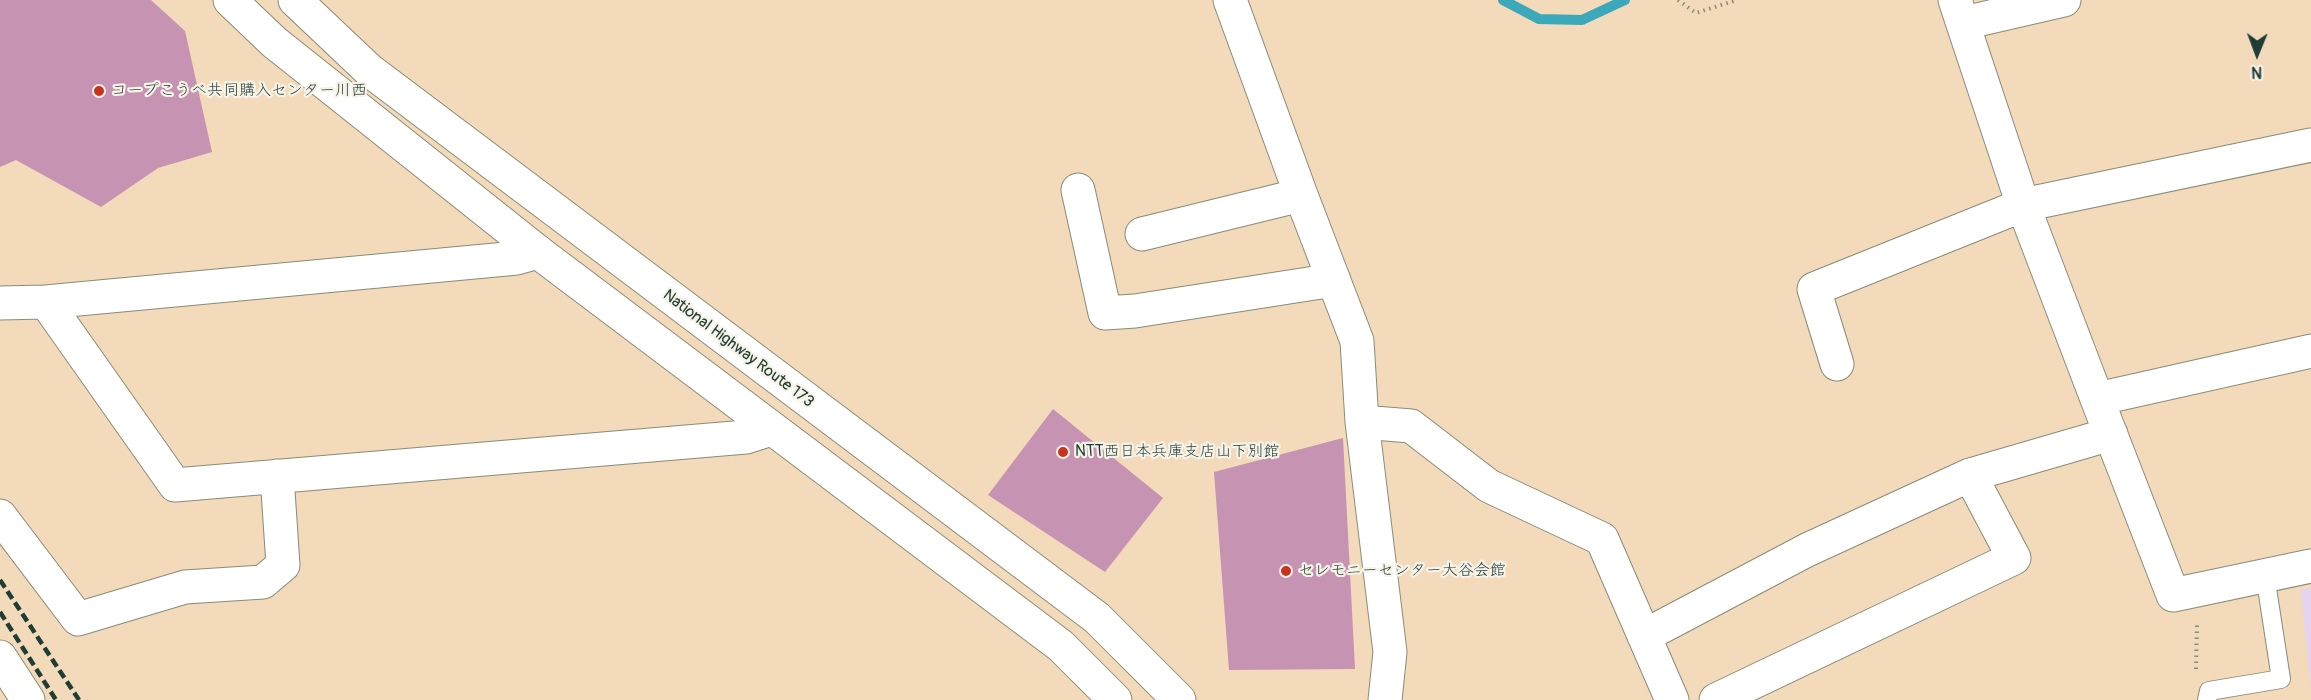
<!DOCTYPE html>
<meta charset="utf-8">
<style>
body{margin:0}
#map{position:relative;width:2311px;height:700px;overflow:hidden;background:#f2daba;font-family:Pangolin,sans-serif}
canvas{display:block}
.north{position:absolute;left:2227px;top:24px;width:60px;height:60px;-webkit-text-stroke:4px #f7f3e8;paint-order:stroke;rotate:181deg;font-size:16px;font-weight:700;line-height:24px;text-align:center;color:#1f3d34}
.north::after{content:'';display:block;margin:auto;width:21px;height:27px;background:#1f3d34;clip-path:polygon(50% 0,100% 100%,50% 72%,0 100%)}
</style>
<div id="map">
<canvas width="2311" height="700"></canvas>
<div class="north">N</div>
</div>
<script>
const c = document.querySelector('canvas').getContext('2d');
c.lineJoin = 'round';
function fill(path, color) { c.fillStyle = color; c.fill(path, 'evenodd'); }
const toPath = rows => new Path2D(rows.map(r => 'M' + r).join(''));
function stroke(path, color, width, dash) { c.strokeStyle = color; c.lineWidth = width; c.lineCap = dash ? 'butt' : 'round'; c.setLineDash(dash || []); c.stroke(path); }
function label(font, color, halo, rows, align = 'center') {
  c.font = font + ' Pangolin,"Klee One",sans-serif'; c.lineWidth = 4.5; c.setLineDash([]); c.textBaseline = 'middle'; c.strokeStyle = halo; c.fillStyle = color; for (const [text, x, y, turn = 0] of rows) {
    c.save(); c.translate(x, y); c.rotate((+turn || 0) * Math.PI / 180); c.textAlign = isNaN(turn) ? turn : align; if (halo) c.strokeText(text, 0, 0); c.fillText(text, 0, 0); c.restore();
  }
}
const built = toPath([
 [2311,588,2311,688,2301,590]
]);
const stream = toPath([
 [1503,0,1539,19,1582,20,1625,0]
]);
const building = toPath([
 [0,0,151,0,185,31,212,152,158,168,101,207,16,160,0,167],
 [1053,409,1163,498,1105,572,988,495],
 [1343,438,1355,669,1229,670,1214,472]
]);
const path = toPath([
 [1678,0,1696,13,1737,0],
 [2196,669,2197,623]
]);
const lane = toPath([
 [2207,700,2209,691,2281,679,2265,575]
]);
const street = toPath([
 [1230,0,1301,195,1357,341,1362,422,1390,652,1385,700],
 [1955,0,2023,205,2097,399],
 [1964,23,2064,0],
 [1078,190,1105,313,1135,311,1334,280],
 [1142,234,1301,195],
 [538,252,517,258,46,302,175,485,746,437,771,429],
 [0,303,46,302],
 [2311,351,2097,399,2173,595,2311,566],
 [1837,364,1814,289,2023,205,2311,145],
 [1362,422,1411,426,1489,486,1602,539,1672,700],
 [0,516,78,619,185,587,263,582,283,565,277,476],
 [1644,636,1807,550,1970,475,2111,434],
 [0,657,28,700],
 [1716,700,2014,558,1970,475]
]);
const highway = toPath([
 [230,0,274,42,538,252,1061,646,1115,700],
 [295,0,369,70,1097,618,1179,700]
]);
const rail = toPath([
 [0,580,79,700],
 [0,612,56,700]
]);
const markers = [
 [99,91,6,"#c8321e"],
 [1063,452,6,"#c8321e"],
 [1286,571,6,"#c8321e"]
];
const poiNames = [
 ["コープこうべ共同購入センター川西",111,91],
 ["NTT西日本兵庫支店山下別館",1075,452],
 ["セレモニーセンター大谷会館",1298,571]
];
const streetNames = [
 ["National Highway Route 173",738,349,37]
];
fill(built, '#e5d3f1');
stroke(stream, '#3ca9bb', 10);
fill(building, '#c693b2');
stroke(lane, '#888c77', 20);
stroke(street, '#888c77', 35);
stroke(highway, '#888c77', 35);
stroke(path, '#888c77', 4, [1.5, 4.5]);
stroke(lane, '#fff', 18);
stroke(street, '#fff', 33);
stroke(highway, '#fff', 33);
stroke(rail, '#1f3d34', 4.5, [9, 4.5]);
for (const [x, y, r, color] of markers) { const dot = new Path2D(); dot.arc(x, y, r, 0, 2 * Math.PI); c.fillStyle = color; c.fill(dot); stroke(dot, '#f7f3e8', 2); }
label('16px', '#1f3d34', '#f7f3e8', poiNames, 'left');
label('16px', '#1f3d34', '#f7f3e8', streetNames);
</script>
